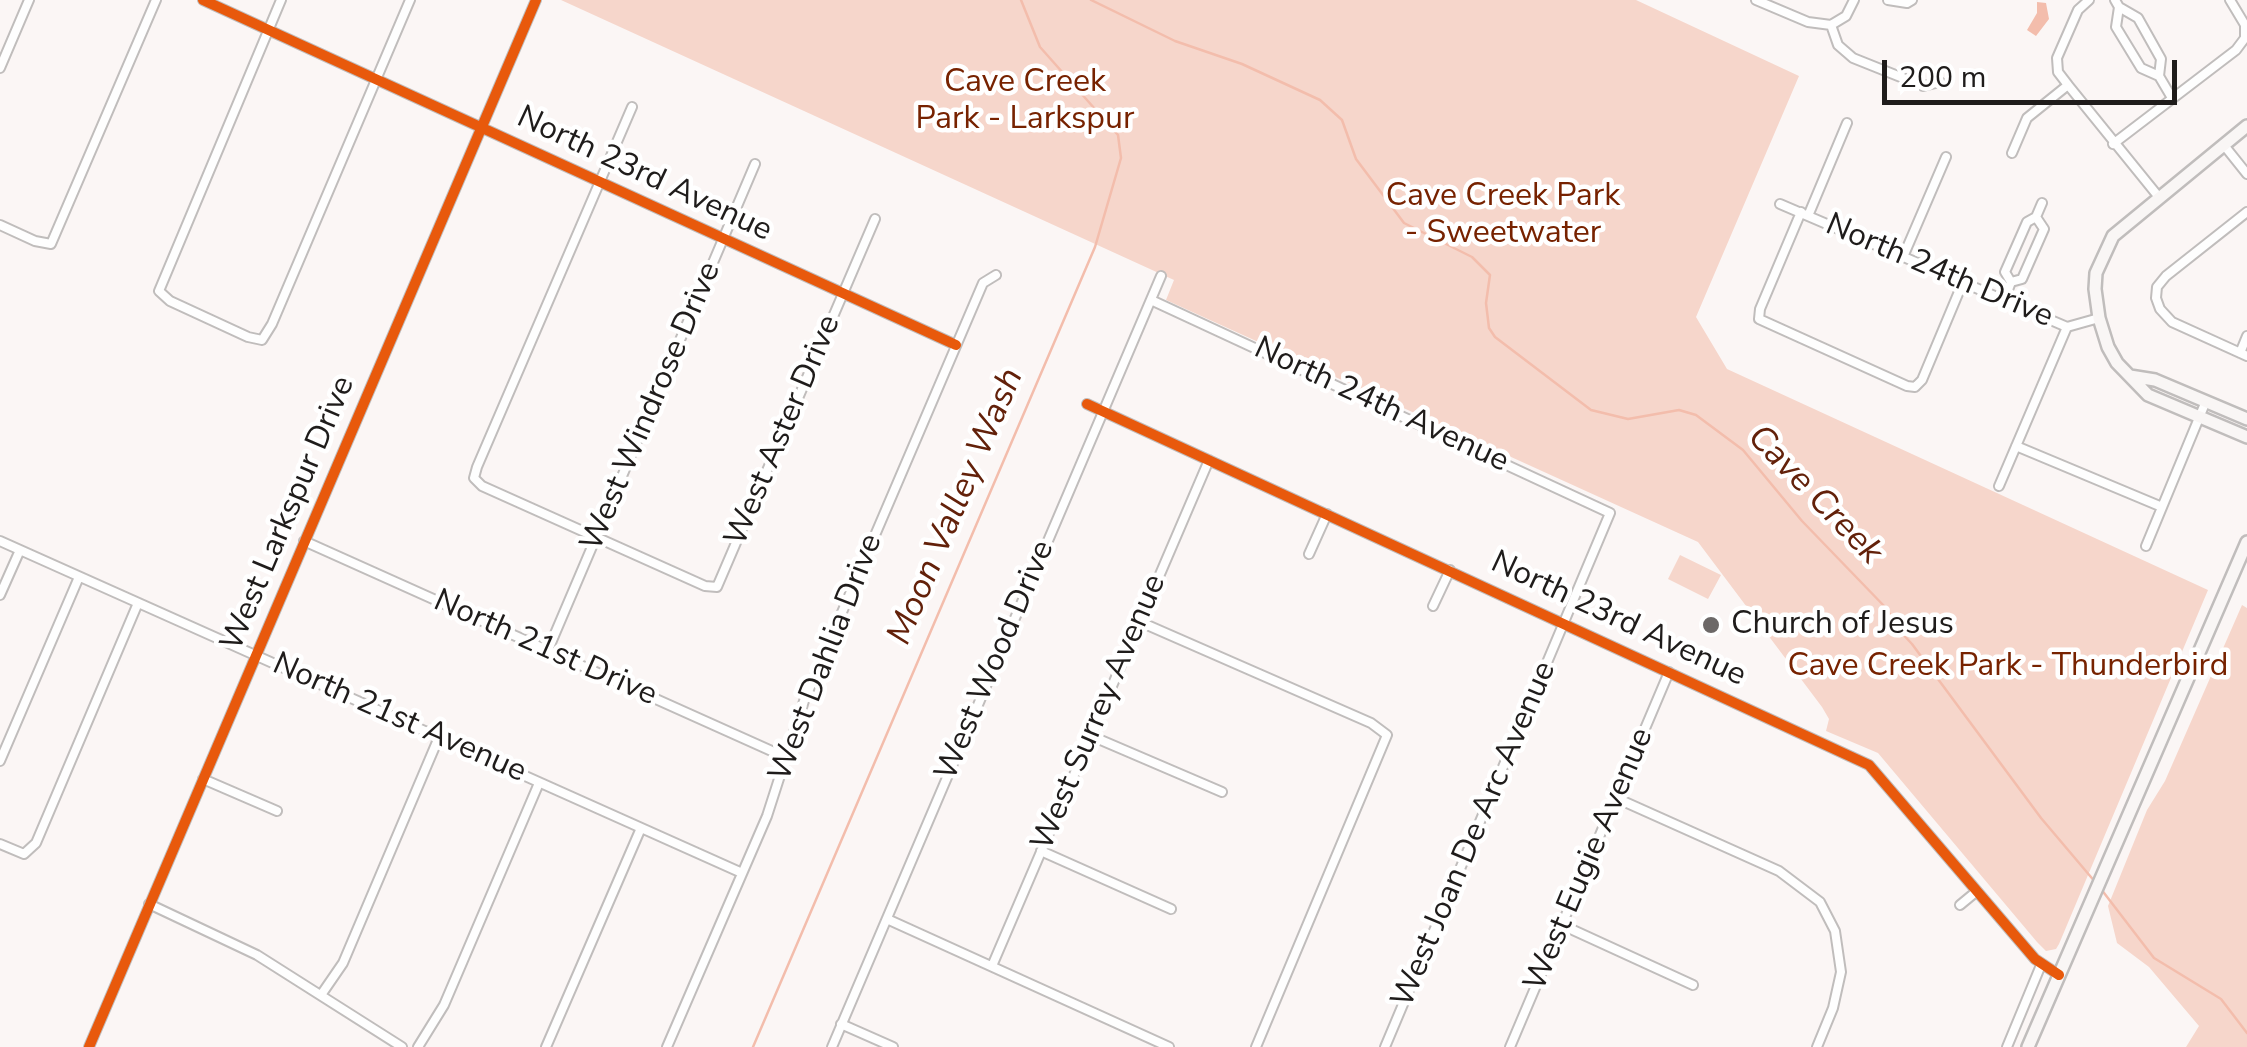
<!DOCTYPE html>
<style>
body{margin:0}
#map{position:relative;width:2247px;height:1047px;overflow:hidden;background:#fbf6f5;font-family:"Nunito Sans",sans-serif}
canvas{display:block}
.scale{position:absolute;left:1882px;top:60px;width:295px;height:45px;box-sizing:border-box;border:5px solid #1f1c1b;border-top:0;padding-left:12px;font-size:30px;line-height:35px;white-space:nowrap;color:#1f1c1b;-webkit-text-stroke:8px #fff;paint-order:stroke}
</style>
<div id="map">
<canvas width="2247" height="1047"></canvas>
<div class="scale">200 m</div>
</div>
<script>
const c = document.querySelector('canvas').getContext('2d');
c.lineJoin = 'round';
function fill(path, color) { c.fillStyle = color; c.fill(path, 'evenodd'); }
const toPath = rows => new Path2D(rows.map(r => 'M' + r).join(''));
function stroke(path, color, width, dash) { c.strokeStyle = color; c.lineWidth = width; c.lineCap = dash ? 'butt' : 'round'; c.setLineDash(dash || []); c.stroke(path); }
function label(font, color, halo, rows, align = 'center') {
  c.font = font + ' "Nunito Sans",sans-serif'; c.lineWidth = 9; c.setLineDash([]); c.textBaseline = 'middle'; c.strokeStyle = halo; c.fillStyle = color; for (const [text, x, y, turn = 0] of rows) {
    c.save(); c.translate(x, y); c.rotate((+turn || 0) * Math.PI / 180); c.textAlign = isNaN(turn) ? turn : align; if (halo) c.strokeText(text, 0, 0); c.fillText(text, 0, 0); c.restore();
  }
}
const green = toPath([
 [561,0,1636,0,1799,76,1696,317,1727,369,2208,590,2059,944,2056,949,2046,951,2037,942,1878,753,1826,731,1829,719,1822,707,1698,542,1166,300,1174,280],
 [1680,555,1721,575,1708,599,1668,579],
 [2242,605,2247,608,2247,1047,2186,1047,2199,1026,2149,967,2117,943,2108,906,2147,810,2165,781]
]);
const water = toPath([
 [2037,2,2046,3,2049,19,2036,36,2027,30,2037,13]
]);
const stream = toPath([
 [1091,0,1175,41,1242,64,1320,100,1342,120,1356,159,1404,223,1472,257,1490,275,1486,303,1489,328,1495,337,1591,410,1628,419,1679,410,1696,415,1743,450,1802,521,1887,609,1897,628,1912,644,2041,818,2096,883],
 [2101,889,2154,958,2221,999,2247,1033],
 [753,1047,1095,247,1121,158,1118,135,1040,47,1021,0]
]);
const street = toPath([
 [203,0,956,345],
 [281,0,159,291,170,301,248,337,262,340,272,324,410,0],
 [1756,0,1808,22,1831,25],
 [1888,0,1907,3,1912,0],
 [2115,0,2119,7,2138,18,2161,59,2159,76,2172,98],
 [2119,7,2116,27,2141,68,2159,76],
 [1831,25,1838,45,1853,58,1923,86,1940,82],
 [1831,25,1846,16,1854,0],
 [0,68,29,0],
 [2068,85,2158,196],
 [632,107,477,467,474,478,482,486,705,586,717,587,875,219],
 [2113,144,2236,50,2245,38,2245,25,2230,0],
 [2223,144,2247,174],
 [2012,153,2027,118,2068,85,2058,72,2057,58,2078,10,2089,0],
 [1780,204,2067,327,2099,318],
 [1801,212,1760,309,1759,319,1907,386,1915,387,1922,380,1963,282],
 [2247,212,2166,276,2157,287,2156,298,2160,309,2172,322,2247,356],
 [1808,216,1847,123],
 [0,225,35,241,51,244,156,0],
 [1903,257,1946,157],
 [2011,282,2022,279,2044,229,2036,217],
 [1151,300,1610,513,1385,1047],
 [2004,300,2011,282,2005,272,2027,222,2036,217,2042,203],
 [2240,353,2247,336],
 [1087,404,1869,765,2035,959,2059,975],
 [2016,446,2162,507],
 [1999,486,2067,327],
 [0,541,742,873],
 [304,541,785,757],
 [2146,546,2206,401],
 [1309,554,1327,514],
 [0,595,20,550],
 [1433,606,1450,570],
 [1138,621,1371,723,1387,735,1256,1047],
 [548,650,755,164],
 [1089,735,1222,792],
 [0,761,79,577],
 [203,779,277,811],
 [1616,798,1779,871,1820,902,1835,931,1841,972,1833,1008,1817,1047],
 [0,844,24,854,36,843,138,603],
 [1041,851,1171,909],
 [149,904,257,955,402,1047],
 [1960,905,1977,891],
 [887,919,1169,1047],
 [1562,925,1693,985],
 [992,966,1209,460],
 [321,995,343,963,439,737],
 [841,1024,893,1047],
 [89,1047,536,0],
 [418,1047,444,1005,539,783],
 [546,1047,641,828],
 [667,1047,767,816,804,701,983,283,996,275],
 [832,1047,1161,276],
 [1510,1047,1669,672],
 [2007,1047,2041,965]
]);
const secondary = toPath([
 [2247,126,2113,236,2096,273,2095,289,2099,318,2108,347,2117,363,2148,395,2247,437],
 [2130,376,2155,380,2247,419],
 [2028,1047,2247,542]
]);
const cycleway = toPath([
 [203,0,956,345],
 [1087,404,1869,765,2035,959,2059,975],
 [89,1047,536,0]
]);
const markers = [
 [1711,625,10,"#6c6867"]
];
const parkNames = [
 ["Cave Creek",1025,83],
 ["Park - Larkspur",1025,120],
 ["Cave Creek Park",1503,197],
 ["- Sweetwater",1503,234],
 ["Cave Creek Park - Thunderbird",2008,667]
];
const streetNames = [
 ["North 23rd Avenue",644,175,25],
 ["North 24th Drive",1939,272,23],
 ["North 24th Avenue",1381,406,25],
 ["West Windrose Drive",652,407,-67],
 ["West Aster Drive",784,431,-67],
 ["West Larkspur Drive",289,514,-67],
 ["North 23rd Avenue",1618,620,25],
 ["North 21st Drive",545,649,24],
 ["West Dahlia Drive",827,658,-69],
 ["West Wood Drive",996,661,-67],
 ["West Surrey Avenue",1100,713,-67],
 ["North 21st Avenue",399,719,24],
 ["West Joan De Arc Avenue",1475,835,-67],
 ["West Eugie Avenue",1590,860,-67]
];
const poiNames = [
 ["Church of Jesus",1731,625]
];
const waterNames = [
 ["Cave Creek",1814,496,46],
 ["Moon Valley Wash",957,507,-67]
];
fill(green, '#f6d6cb');
fill(water, '#f3bdac');
stroke(stream, '#f3bdac', 2.5);
stroke(street, '#c0bdbc', 12);
stroke(secondary, '#c0bdbc', 16);
stroke(street, '#fefefe', 8);
stroke(secondary, '#f9f6f5', 11);
stroke(cycleway, '#e8590c', 10);
for (const [x, y, r, color] of markers) { const dot = new Path2D(); dot.arc(x, y, r, 0, 2 * Math.PI); c.fillStyle = color; c.fill(dot); stroke(dot, '#fff', 4); }
label('32px', '#720', '#fff', parkNames);
label('32px', '#1f1c1b', '#fff', streetNames);
label('32px', '#1f1c1b', '#fff', poiNames, 'left');
label('italic 35px', '#63210a', '#fff', waterNames);
</script>
